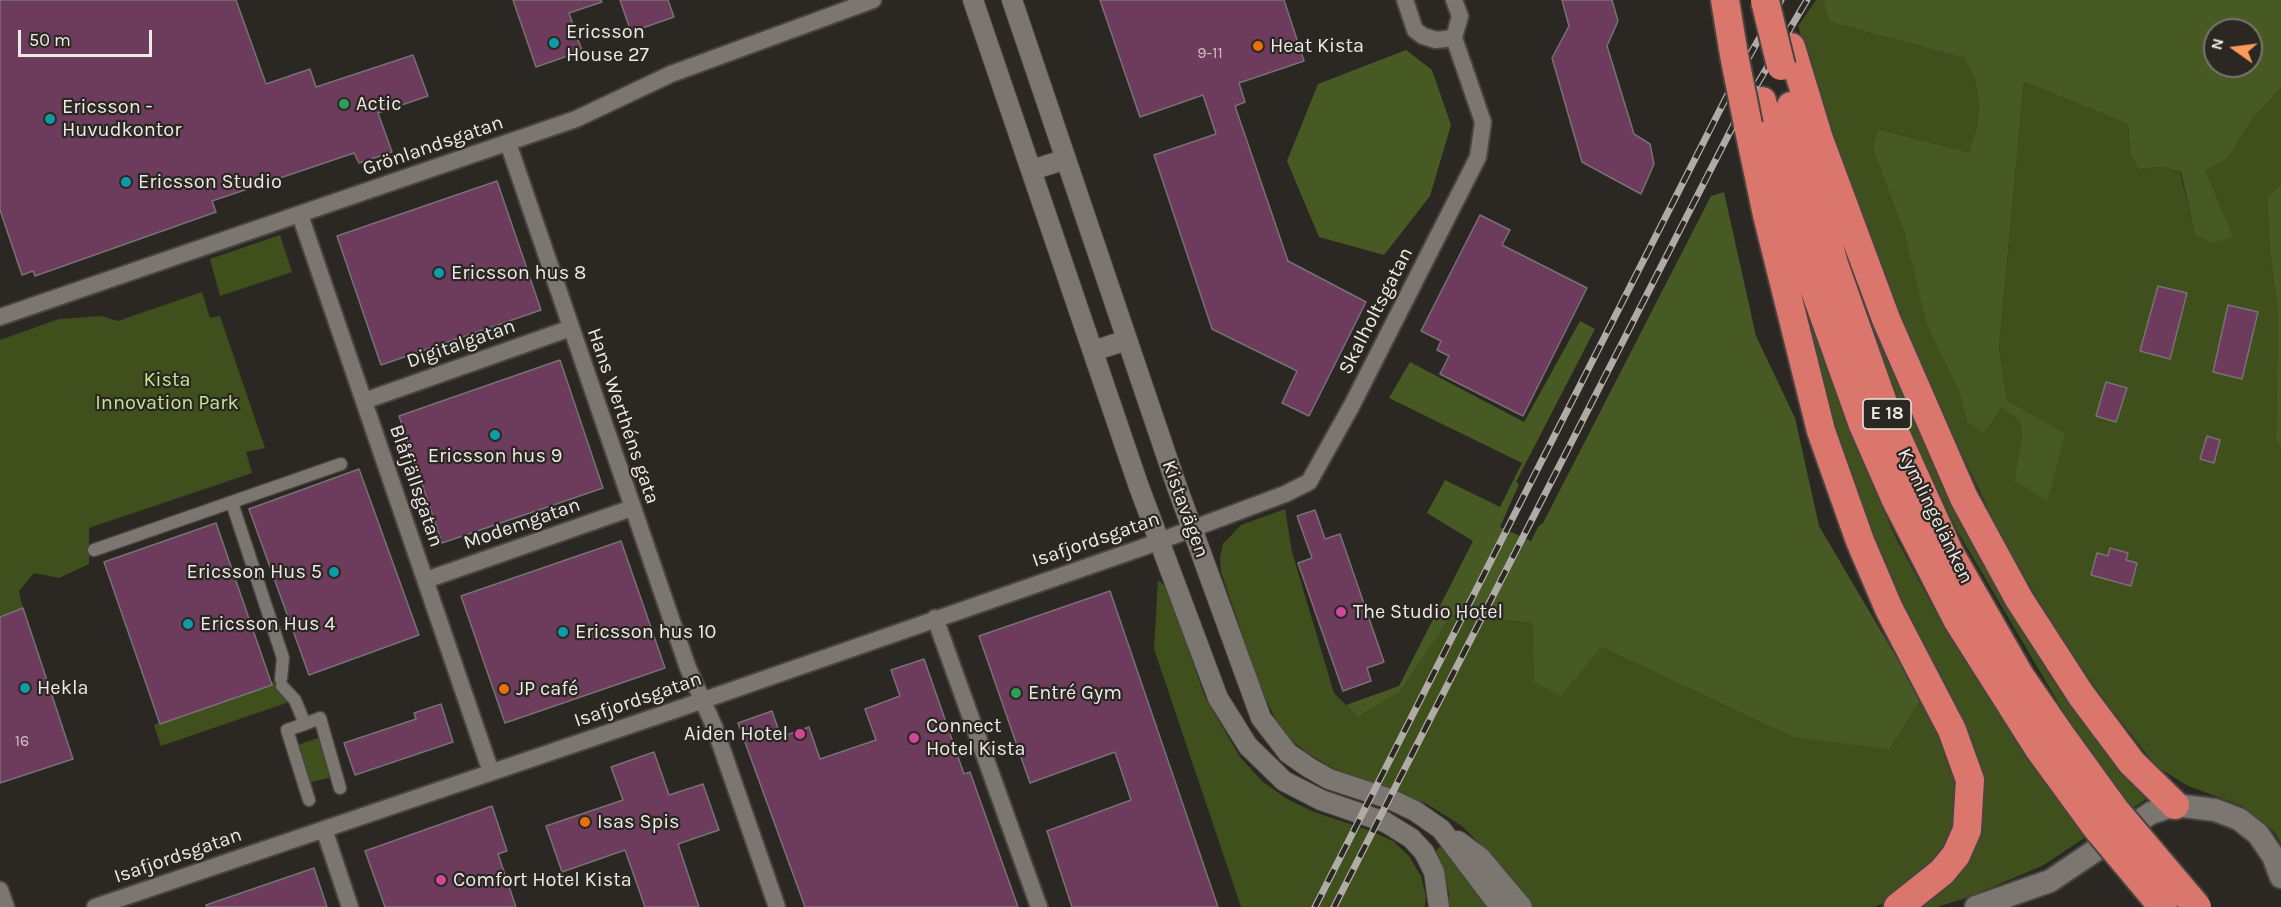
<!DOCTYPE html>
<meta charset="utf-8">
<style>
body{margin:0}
#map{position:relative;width:2281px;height:907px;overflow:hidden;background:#2b2722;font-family:Karla,sans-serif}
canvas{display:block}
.north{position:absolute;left:2203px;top:18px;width:60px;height:60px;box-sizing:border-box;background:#2b2722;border:2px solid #797571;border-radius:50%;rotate:284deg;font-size:16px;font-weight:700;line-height:24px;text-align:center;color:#edeae7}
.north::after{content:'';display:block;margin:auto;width:21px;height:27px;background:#ff9b5a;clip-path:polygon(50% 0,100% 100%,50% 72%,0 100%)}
.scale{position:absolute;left:18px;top:30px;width:134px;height:27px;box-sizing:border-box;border:3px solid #edeae7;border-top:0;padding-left:8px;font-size:18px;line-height:21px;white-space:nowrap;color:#edeae7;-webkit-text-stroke:4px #2b2722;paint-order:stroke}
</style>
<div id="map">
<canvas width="2281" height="907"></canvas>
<div class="north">N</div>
<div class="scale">50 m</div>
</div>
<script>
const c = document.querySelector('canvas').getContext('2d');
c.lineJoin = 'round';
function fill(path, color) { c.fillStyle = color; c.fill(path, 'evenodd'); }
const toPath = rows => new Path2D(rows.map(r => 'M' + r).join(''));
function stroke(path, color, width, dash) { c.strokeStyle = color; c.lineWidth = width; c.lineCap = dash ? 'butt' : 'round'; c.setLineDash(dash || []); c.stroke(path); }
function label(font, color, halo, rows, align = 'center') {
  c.font = font + ' Karla,sans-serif'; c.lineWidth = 4.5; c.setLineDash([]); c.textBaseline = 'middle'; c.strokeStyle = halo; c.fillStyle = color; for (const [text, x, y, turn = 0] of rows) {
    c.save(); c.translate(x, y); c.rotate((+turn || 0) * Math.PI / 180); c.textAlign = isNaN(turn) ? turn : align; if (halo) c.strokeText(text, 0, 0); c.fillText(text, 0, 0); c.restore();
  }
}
const green = toPath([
 [1816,0,1825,0,1823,3,1830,22,1964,58,1975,80,1979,103,1977,126,1969,152,1879,129,1873,149,1904,232,1926,321,1959,392,1967,422,2001,408,2019,420,2022,434,2016,481,2065,435,2007,400,1999,348,2024,82,2128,124,2130,153,2138,169,2163,167,2180,172,2195,233,2224,215,2206,171,2228,158,2253,118,2281,88,2281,184,2267,199,2270,252,2278,315,2276,439,2281,449,2281,844,2275,833,2243,806,2188,786,2156,766,2104,700,2058,632,2006,546,1914,353,1870,242,1798,26],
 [1835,218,1886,343,2147,798,2132,809,2072,726,1958,532,1911,433,1868,318],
 [280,235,292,272,220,296,210,259],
 [1787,241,1822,356,1863,462,1895,536,1934,609,2026,758,2086,837,2042,866,1966,898,1937,907,1916,907,1974,837,1894,598,1831,428],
 [202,292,210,318,220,316,265,448,246,452,252,473,89,528,89,564,59,578,34,573,19,591,23,608,0,617,0,340,59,319,101,316,118,321],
 [1285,509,1292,552,1334,693,1358,717,1400,692,1452,615,1532,623,1534,681,1601,647,1792,737,1921,699,1946,750,1955,781,1956,807,1952,831,1936,857,1916,880,1887,902,1874,907,1531,907,1492,856,1462,826,1427,804,1334,769,1307,753,1285,735,1275,718,1261,690,1221,572,1220,557,1223,544,1241,525],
 [1158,580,1167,588,1205,697,1240,757,1262,781,1287,799,1314,812,1371,831,1393,841,1409,856,1421,876,1426,896,1425,907,1241,907,1154,649],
 [281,679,295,700,161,746,154,725],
 [320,737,332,777,308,783,295,746],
 [1442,844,1490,907,1449,907,1449,894,1443,870,1435,852]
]);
const forest = toPath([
 [1825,0,2281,0,2281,88,2253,118,2228,158,2206,171,2233,237,2212,243,2195,234,2181,172,2163,167,2138,169,2130,153,2128,124,2024,82,1999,348,2007,400,2065,434,2047,501,2015,481,2022,434,2019,420,2001,408,1984,433,1967,422,1959,392,1926,322,1904,232,1873,149,1878,129,1969,152,1977,126,1979,103,1975,80,1964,58,1830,22,1823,3],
 [2215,30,2251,30,2251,66,2215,66],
 [1406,50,1432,70,1451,125,1430,196,1384,255,1319,237,1287,161,1318,84],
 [2281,184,2281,449,2276,439,2278,315,2270,252,2267,199],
 [1724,192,1756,336,1795,418,1819,526,1921,699,1889,749,1792,737,1601,647,1561,696,1534,682,1532,623,1452,615,1400,692,1358,717,1346,705,1399,686,1473,541,1427,513,1445,480,1500,507,1522,463,1389,398,1410,362,1524,422,1580,321,1595,329,1516,482,1519,484,1500,527,1531,541,1538,527,1543,523,1711,196]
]);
const building = toPath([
 [0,0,236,0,266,84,310,69,316,87,413,55,428,96,378,113,392,152,359,163,354,153,212,201,216,212,35,276,33,271,22,275,0,210,0,0],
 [513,0,601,0,602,2,569,13,582,51,536,67,513,0],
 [620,0,668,0,674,17,631,32,620,0],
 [1100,0,1284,0,1304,61,1239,83,1245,102,1235,106,1288,261,1366,302,1309,416,1282,403,1297,371,1212,329,1154,155,1216,134,1203,95,1140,117,1100,0],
 [1562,0,1612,0,1618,21,1607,46,1634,134,1650,144,1654,164,1641,194,1582,162,1552,58,1569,26,1562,0],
 [497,181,541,310,381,365,337,236,497,181],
 [1480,215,1510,230,1502,245,1587,288,1523,416,1440,374,1449,356,1437,350,1441,341,1421,331,1480,215],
 [2158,286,2187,293,2170,359,2140,351,2158,286],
 [2228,305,2258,312,2242,379,2213,372,2228,305],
 [560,360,603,488,442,543,399,416,560,360],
 [2106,382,2127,388,2116,422,2096,416,2106,382],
 [2207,436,2220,440,2214,463,2200,459,2207,436],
 [359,469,419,635,309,675,249,509,359,469],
 [1315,510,1325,539,1340,534,1384,662,1367,668,1371,681,1343,691,1298,563,1312,558,1297,516,1315,510],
 [216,523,272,685,160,724,104,562,216,523],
 [621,541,665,668,505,723,461,596,621,541],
 [2110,548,2128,553,2126,560,2137,563,2131,586,2091,575,2097,553,2108,556,2110,548],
 [1110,591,1218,907,1072,907,1047,831,1131,800,1115,752,1030,783,979,636,1110,591],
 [23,608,73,759,0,783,0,617,23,608],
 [924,659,964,774,970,772,1018,907,805,907,738,723,772,711,781,737,809,727,820,759,876,740,865,709,900,696,891,670,924,659],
 [441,704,453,742,355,775,344,743,416,719,414,713,441,704],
 [654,752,669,795,703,784,719,830,678,844,699,907,645,907,625,850,562,872,546,826,623,800,611,767,654,752],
 [492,806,507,851,498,854,516,907,385,907,365,851,492,806],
 [314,868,327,907,207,907,206,905,314,868]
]);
const pedestrian = toPath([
 [232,503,283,658,281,679],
 [94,550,341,464],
 [282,686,295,700,305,724,287,730,309,800],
 [305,724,320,718,340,788]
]);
const minor = toPath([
 [1405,0,1415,30,1423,36,1436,40,1454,38],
 [508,143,688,668,714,726,777,907],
 [300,215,491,772],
 [0,317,576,119,671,74,873,0],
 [364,401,571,328],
 [426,580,632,508],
 [935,618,1039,907],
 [324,829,350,907],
 [0,890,6,907],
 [95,907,675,710,1141,548,1285,494,1309,482,1352,405,1478,157,1483,122,1454,38,1460,16,1454,0]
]);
const tertiary = toPath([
 [973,0,1139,487,1218,698,1248,746,1284,781,1321,800,1385,822,1411,838,1424,852,1434,872,1439,907],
 [1012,0,1177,487,1261,718,1288,753,1308,767,1329,779,1390,799,1415,811,1441,829,1500,907],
 [1032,170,1066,159],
 [1093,351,1127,340],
 [1458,841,1480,857,1522,907]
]);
const secondary = toPath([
 [1976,907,2050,881,2151,813,2175,805,2215,810,2239,819,2258,834,2273,856,2281,877]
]);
const motorway = toPath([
 [1725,0,1734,55],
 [1791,47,1819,139,1886,319,1964,498,2019,599,2081,695,2132,763,2175,805],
 [1762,101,1808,271,1863,425,1895,498,1958,621,2039,749],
 [1791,106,1834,264,1888,417,1949,552,2020,676,2060,734],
 [1748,125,1767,215,1821,431,1860,541,1889,609,1952,730,1970,780,1967,830,1956,855,1942,872,1898,907]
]);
const rail = toPath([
 [1315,907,1729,92,1781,0],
 [1334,907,1736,120,1807,0]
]);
const motorwayBridge = toPath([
 [1765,1,1781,66],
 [1734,55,1748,125],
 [2060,734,2115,810,2197,907],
 [2039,749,2096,827,2163,907]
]);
const markers = [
 [554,43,6,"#0f9aa8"],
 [1258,46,6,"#e8710a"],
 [344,104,6,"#2e9e5b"],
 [50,119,6,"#0f9aa8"],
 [126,182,6,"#0f9aa8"],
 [439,273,6,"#0f9aa8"],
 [495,435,6,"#0f9aa8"],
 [334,572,6,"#0f9aa8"],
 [1341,612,6,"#d1479c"],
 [188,624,6,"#0f9aa8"],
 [563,632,6,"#0f9aa8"],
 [25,688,6,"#0f9aa8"],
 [504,689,6,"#e8710a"],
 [1016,693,6,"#2e9e5b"],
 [800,734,6,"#d1479c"],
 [914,738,6,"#d1479c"],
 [585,822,6,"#e8710a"],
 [441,880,6,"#d1479c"]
];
const numberNames = [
 ["9-11",1210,53],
 ["16",22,741]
];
const shields = [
 [1887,414,48]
];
const shieldNames = [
 ["E 18",1887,414]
];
const poiNames = [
 ["Ericsson",566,32],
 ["House 27",566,55],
 ["Heat Kista",1270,46],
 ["Actic",356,104],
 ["Ericsson -",62,107],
 ["Huvudkontor",62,130],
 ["Ericsson Studio",138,182],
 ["Ericsson hus 8",451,273],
 ["Ericsson hus 9",495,456,"center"],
 ["Ericsson Hus 5",322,572,"right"],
 ["The Studio Hotel",1353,612],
 ["Ericsson Hus 4",200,624],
 ["Ericsson hus 10",575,632],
 ["Hekla",37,688],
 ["JP café",516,689],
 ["Entré Gym",1028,693],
 ["Connect",926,726],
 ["Hotel Kista",926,749],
 ["Aiden Hotel",788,734,"right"],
 ["Isas Spis",597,822],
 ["Comfort Hotel Kista",453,880]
];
const streetNames = [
 ["Grönlandsgatan",433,146,-19],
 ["Skalholtsgatan",1376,311,-63],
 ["Digitalgatan",461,344,-19],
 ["Hans Werthéns gata",623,416,71],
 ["Blåfjällsgatan",416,486,71],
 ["Kistavägen",1185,509,70],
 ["Kymlingelänken",1935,516,64],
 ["Modemgatan",522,524,-19],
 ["Isafjordsgatan",1096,540,-19],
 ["Isafjordsgatan",638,700,-19],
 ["Isafjordsgatan",178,856,-19]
];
const parkNames = [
 ["Kista",167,380],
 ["Innovation Park",167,403]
];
fill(green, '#3f501c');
fill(forest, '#485a24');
fill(building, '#6d3b5b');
stroke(building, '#787175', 1.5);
stroke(pedestrian, '#484440', 15);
stroke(minor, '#484440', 20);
stroke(tertiary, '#484440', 22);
stroke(secondary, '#484440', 26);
stroke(motorway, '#484440', 32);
stroke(pedestrian, '#7b7670', 12);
stroke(minor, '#7b7670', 16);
stroke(tertiary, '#7b7670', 20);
stroke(secondary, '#7b7670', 22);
stroke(motorway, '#da766c', 28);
stroke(rail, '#afaca8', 7);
stroke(rail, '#2b2722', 4.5, [14]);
stroke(motorwayBridge, '#484440', 32, []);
stroke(motorwayBridge, '#da766c', 28);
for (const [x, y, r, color] of markers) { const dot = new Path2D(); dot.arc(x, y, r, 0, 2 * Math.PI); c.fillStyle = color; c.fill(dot); stroke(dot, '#2b2722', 2); }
label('16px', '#cdbec4', null, numberNames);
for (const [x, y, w] of shields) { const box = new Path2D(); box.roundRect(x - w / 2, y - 15, w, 30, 4.5); c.fillStyle = '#2b2722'; c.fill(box); stroke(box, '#edeae7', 1.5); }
label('bold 18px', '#edeae7', null, shieldNames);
label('20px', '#edeae7', '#2b2722', poiNames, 'left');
label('20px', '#edeae7', '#2b2722', streetNames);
label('20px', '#c6e592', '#2b2722', parkNames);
</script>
